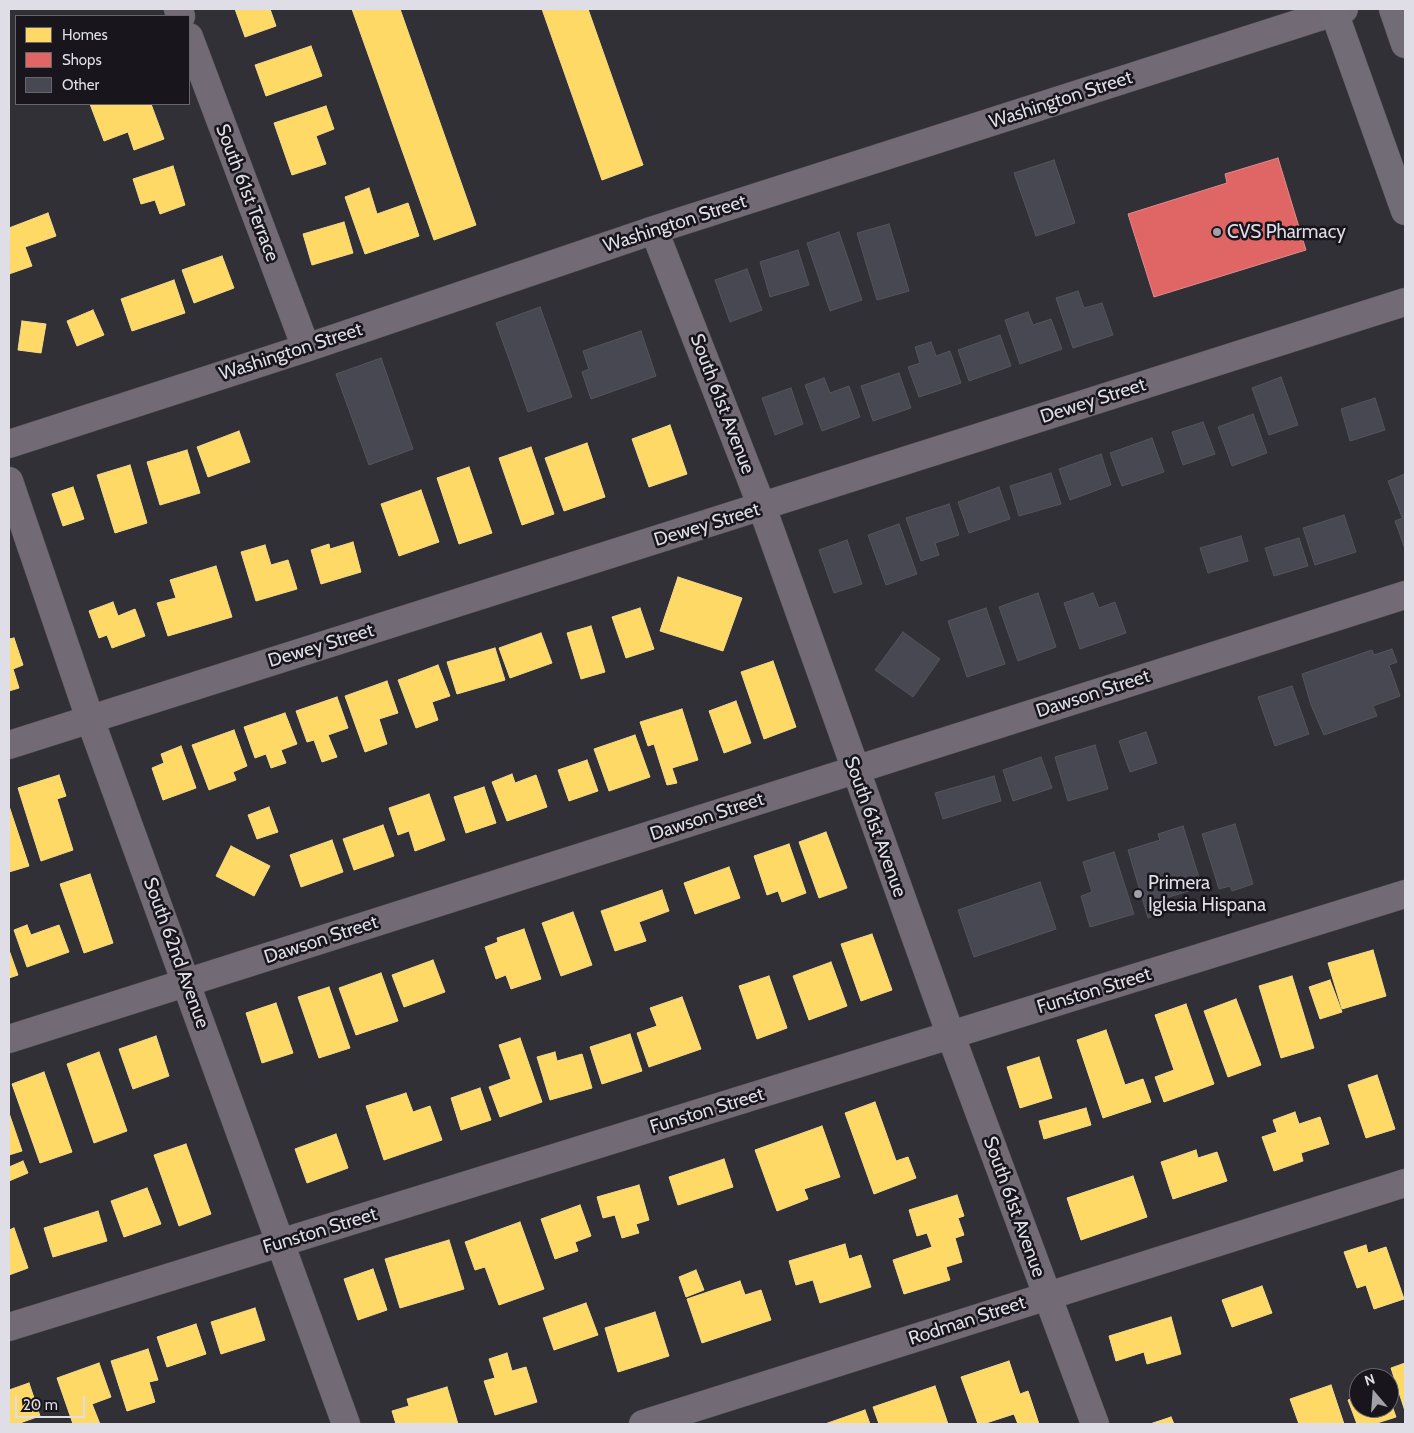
<!DOCTYPE html>
<style>
body{margin:0}
#map{position:relative;width:1414px;height:1433px;overflow:hidden;background:#313036;font-family:Cabin,sans-serif}
canvas{display:block}
.frame{position:absolute;inset:0;border:10px solid #dfdde6;pointer-events:none}
.legend{position:absolute;left:15px;top:15px;width:175px;height:90px;box-sizing:border-box;background:#18161c;border:1px solid #68666d;margin:0;padding:6px 9px;list-style:none;font-size:15px;color:#dfdde6}
.legend li{display:flex;align-items:center;gap:10px;height:25px}
.legend b{width:25px;border:1px solid #68666d}
.north{position:absolute;left:1349px;top:1368px;width:50px;height:50px;box-sizing:border-box;background:#18161c;border:1px solid #68666d;border-radius:50%;rotate:342deg;font-size:14px;font-weight:700;line-height:20px;text-align:center;color:#dfdde6}
.north::after{content:'';display:block;margin:auto;width:18px;height:22px;background:#a2a0a8;clip-path:polygon(50% 0,100% 100%,50% 72%,0 100%)}
.scale{position:absolute;left:15px;top:1396px;width:70px;height:22px;box-sizing:border-box;border:2px solid #dfdde6;border-top:0;padding-left:6px;font-size:15px;line-height:18px;white-space:nowrap;color:#dfdde6;-webkit-text-stroke:4px #18161c;paint-order:stroke}
</style>
<div id="map">
<canvas width="1414" height="1433"></canvas>
<div class="frame"></div>
<ul class="legend">
<li><b style="height:14px;background:#ffd966"></b>Homes</li>
<li><b style="height:14px;background:#e06666"></b>Shops</li>
<li><b style="height:14px;background:#484852"></b>Other</li>
</ul>
<div class="north">N</div>
<div class="scale">20 m</div>
</div>
<script>
const c = document.querySelector('canvas').getContext('2d');
c.lineJoin = 'round';
function fill(path, color) { c.fillStyle = color; c.fill(path, 'evenodd'); }
const toPath = rows => new Path2D(rows.map(r => 'M' + r).join(''));
function stroke(path, color, width, dash) { c.strokeStyle = color; c.lineWidth = width; c.lineCap = dash ? 'butt' : 'round'; c.setLineDash(dash || []); c.stroke(path); }
function label(font, color, halo, rows, align = 'center') {
  c.font = font + ' Cabin,sans-serif'; c.lineWidth = 5; c.setLineDash([]); c.textBaseline = 'middle'; c.strokeStyle = halo; c.fillStyle = color; for (const [text, x, y, turn = 0] of rows) {
    c.save(); c.translate(x, y); c.rotate((+turn || 0) * Math.PI / 180); c.textAlign = isNaN(turn) ? turn : align; if (halo) c.strokeText(text, 0, 0); c.fillText(text, 0, 0); c.restore();
  }
}
const homes = toPath([
 [235,9,270,9,276,26,245,37,235,9],
 [352,9,400,9,476,225,434,240,352,9],
 [542,9,588,9,643,165,602,180,542,9],
 [311,46,322,76,266,96,255,65,311,46],
 [90,104,151,104,164,139,134,150,128,132,104,141,90,104],
 [326,106,334,129,316,136,326,164,292,175,274,123,326,106],
 [173,166,185,205,160,214,155,200,141,204,133,179,173,166],
 [369,188,377,214,408,203,419,236,365,254,345,197,369,188],
 [48,213,56,236,25,247,32,266,9,274,9,228,48,213],
 [344,222,353,253,312,265,303,234,344,222],
 [222,256,234,288,194,303,182,270,222,256],
 [174,280,185,313,132,331,121,299,174,280],
 [93,310,104,335,77,346,67,321,93,310],
 [22,321,46,324,41,353,18,350,22,321],
 [670,425,687,474,649,487,632,439,670,425],
 [239,431,250,462,208,477,197,447,239,431],
 [587,443,605,497,564,511,545,458,587,443],
 [531,447,554,514,522,525,499,458,531,447],
 [187,450,200,493,160,505,147,462,187,450],
 [130,465,147,523,115,533,97,475,130,465],
 [469,467,492,533,459,544,437,478,469,467],
 [73,487,84,519,63,526,52,494,73,487],
 [421,490,439,542,399,556,381,504,421,490],
 [353,542,361,572,321,584,311,550,329,544,330,549,353,542],
 [265,545,271,565,288,560,297,589,256,601,241,552,265,545],
 [216,566,232,617,168,636,157,603,176,598,170,580,216,566],
 [678,577,742,598,723,651,660,631,678,577],
 [113,602,118,616,135,609,145,636,112,648,107,635,99,638,89,611,113,602],
 [640,608,654,649,626,658,612,617,640,608],
 [591,626,605,672,581,679,567,633,591,626],
 [541,633,552,663,510,678,499,648,541,633],
 [14,638,23,665,13,669,19,688,9,691,9,639,14,638],
 [495,648,505,680,457,694,447,662,495,648],
 [773,661,796,727,764,739,741,672,773,661],
 [438,665,450,696,432,702,438,720,416,728,398,680,438,665],
 [387,681,398,713,379,719,387,744,365,752,345,696,387,681],
 [337,697,348,728,328,735,337,757,322,762,314,740,307,742,296,711,337,697],
 [736,701,751,743,724,753,709,711,736,701],
 [682,709,698,760,672,768,677,783,667,785,654,744,648,746,640,722,682,709],
 [285,713,297,744,281,750,286,763,271,768,266,754,255,758,244,727,285,713],
 [234,730,247,766,233,772,236,780,209,790,192,745,234,730],
 [635,735,650,777,609,791,594,749,635,735],
 [181,746,196,788,163,800,152,768,164,763,161,754,181,746],
 [587,760,598,791,569,801,558,770,587,760],
 [512,774,515,783,536,775,547,807,507,821,492,782,512,774],
 [59,775,66,796,57,799,73,850,41,861,18,788,59,775],
 [484,787,496,823,466,833,454,797,484,787],
 [429,794,445,840,415,851,409,831,398,835,389,808,429,794],
 [9,806,29,866,9,872,9,806],
 [269,807,278,832,257,839,248,815,269,807],
 [383,825,394,856,354,870,343,839,383,825],
 [826,832,847,888,819,898,799,842,826,832],
 [332,840,343,872,301,887,290,855,332,840],
 [789,844,806,893,782,902,778,891,767,895,754,856,789,844],
 [231,846,270,866,254,896,216,876,231,846],
 [729,867,740,898,695,914,684,883,729,867],
 [90,874,113,943,84,953,60,884,90,874],
 [662,890,669,911,639,922,646,941,615,951,601,911,662,890],
 [573,912,592,965,561,976,542,923,573,912],
 [27,925,31,935,59,925,69,952,27,967,14,930,27,925],
 [524,929,541,979,511,989,506,975,496,979,485,947,498,942,497,938,524,929],
 [872,934,892,990,861,1001,841,944,872,934],
 [9,950,18,975,9,978,9,950],
 [1373,950,1386,996,1342,1009,1328,963,1373,950],
 [433,960,445,992,404,1007,392,975,433,960],
 [831,962,847,1006,809,1020,793,976,831,962],
 [381,973,398,1021,356,1035,339,988,381,973],
 [769,976,787,1028,757,1039,739,986,769,976],
 [1292,976,1314,1048,1281,1058,1259,986,1292,976],
 [1330,980,1342,1012,1320,1019,1309,987,1330,980],
 [329,987,350,1048,319,1058,298,997,329,987],
 [682,997,701,1049,649,1067,637,1033,657,1026,650,1008,682,997],
 [1236,999,1261,1065,1228,1077,1204,1011,1236,999],
 [276,1003,293,1053,262,1063,246,1013,276,1003],
 [1186,1004,1214,1084,1164,1102,1155,1077,1174,1070,1155,1015,1186,1004],
 [1106,1030,1125,1085,1143,1079,1151,1102,1103,1118,1077,1040,1106,1030],
 [630,1034,642,1071,602,1084,590,1047,630,1034],
 [156,1036,169,1076,133,1089,119,1049,156,1036],
 [520,1038,542,1102,500,1117,489,1087,511,1079,499,1045,520,1038],
 [99,1052,127,1131,94,1143,67,1064,99,1052],
 [555,1052,557,1061,582,1054,592,1088,550,1100,537,1057,555,1052],
 [1039,1057,1052,1098,1020,1108,1007,1067,1039,1057],
 [44,1072,72,1152,40,1163,12,1084,44,1072],
 [1377,1075,1395,1129,1366,1138,1348,1085,1377,1075],
 [480,1088,491,1120,461,1130,451,1098,480,1088],
 [406,1093,413,1112,430,1106,442,1140,384,1160,366,1106,406,1093],
 [875,1102,896,1161,908,1157,916,1178,874,1194,845,1113,875,1102],
 [1086,1108,1091,1125,1044,1139,1039,1121,1086,1108],
 [1295,1112,1299,1124,1320,1117,1329,1144,1301,1153,1303,1161,1274,1171,1262,1137,1277,1132,1273,1120,1295,1112],
 [9,1113,22,1151,9,1155,9,1113],
 [822,1126,840,1177,804,1189,808,1199,777,1211,755,1150,822,1126],
 [336,1134,348,1168,307,1183,295,1149,336,1134],
 [186,1144,211,1214,179,1226,154,1155,186,1144],
 [1196,1150,1198,1158,1217,1152,1227,1181,1173,1199,1161,1162,1196,1150],
 [724,1159,733,1187,678,1205,669,1177,724,1159],
 [23,1161,28,1173,9,1181,9,1167,23,1161],
 [1133,1176,1147,1217,1081,1240,1067,1198,1133,1176],
 [639,1185,649,1220,636,1224,639,1233,622,1238,615,1215,603,1218,597,1197,639,1185],
 [147,1188,161,1224,124,1237,111,1201,147,1188],
 [957,1195,964,1216,958,1218,964,1235,955,1238,962,1262,946,1267,950,1280,904,1294,893,1260,932,1247,927,1233,917,1236,909,1210,957,1195],
 [580,1205,591,1236,575,1242,578,1251,555,1259,541,1219,580,1205],
 [98,1211,107,1241,53,1257,44,1228,98,1211],
 [520,1222,544,1289,499,1305,485,1267,475,1270,465,1242,520,1222],
 [14,1228,28,1268,9,1275,9,1230,14,1228],
 [449,1240,464,1289,400,1308,385,1259,449,1240],
 [845,1244,849,1259,861,1255,871,1287,820,1303,813,1280,796,1285,789,1261,845,1244],
 [1366,1245,1368,1253,1386,1247,1404,1299,1374,1309,1366,1285,1357,1288,1344,1252,1366,1245],
 [373,1269,387,1310,358,1320,344,1279,373,1269],
 [696,1270,704,1290,686,1297,679,1277,696,1270],
 [740,1281,745,1295,761,1290,771,1320,702,1343,687,1299,740,1281],
 [1262,1286,1272,1313,1232,1327,1222,1300,1262,1286],
 [586,1303,598,1335,554,1350,543,1318,586,1303],
 [255,1308,265,1340,221,1354,211,1322,255,1308],
 [655,1312,669,1356,618,1372,605,1328,655,1312],
 [1171,1317,1181,1354,1147,1364,1144,1352,1116,1361,1109,1336,1171,1317],
 [196,1324,206,1354,167,1367,157,1337,196,1324],
 [148,1349,158,1380,149,1382,155,1402,127,1411,111,1361,148,1349],
 [507,1353,512,1371,526,1367,537,1402,495,1415,484,1381,495,1378,489,1359,507,1353],
 [1009,1361,1020,1394,1028,1391,1039,1424,1018,1424,1014,1414,983,1424,978,1424,961,1377,1009,1361],
 [99,1363,111,1397,92,1404,100,1424,73,1424,57,1378,99,1363],
 [1405,1363,1405,1411,1391,1368,1405,1363],
 [29,1383,40,1416,20,1423,20,1424,9,1424,9,1390,29,1383],
 [1331,1385,1344,1424,1299,1424,1290,1399,1331,1385],
 [935,1386,948,1424,879,1424,873,1407,935,1386],
 [447,1387,458,1424,396,1424,392,1411,409,1406,407,1399,447,1387],
 [1359,1396,1359,1408,1389,1408,1389,1397,1396,1417,1374,1424,1357,1424,1348,1400,1359,1396],
 [865,1410,870,1424,825,1424,865,1410],
 [1171,1417,1174,1424,1150,1424,1171,1417]
]);
const shops = toPath([
 [1278,158,1306,250,1154,297,1128,214,1227,183,1225,174,1278,158]
]);
const building = toPath([
 [1054,160,1075,223,1036,236,1014,173,1054,160],
 [889,224,909,291,877,300,857,233,889,224],
 [839,232,862,300,830,311,807,243,839,232],
 [798,250,809,285,770,297,760,262,798,250],
 [747,269,762,310,730,322,715,280,747,269],
 [1078,291,1084,308,1102,303,1113,335,1073,348,1056,298,1078,291],
 [540,307,572,397,528,412,496,323,540,307],
 [1028,312,1033,325,1051,319,1062,349,1020,364,1005,320,1028,312],
 [641,331,656,376,591,399,582,372,589,369,583,351,641,331],
 [1000,335,1011,366,969,381,958,350,1000,335],
 [931,342,936,356,950,351,961,383,919,397,908,367,920,363,915,347,931,342],
 [381,358,413,449,369,465,336,374,381,358],
 [899,373,911,408,873,421,861,386,899,373],
 [1281,377,1298,425,1269,435,1252,388,1281,377],
 [824,378,830,393,849,386,860,417,822,431,805,385,824,378],
 [791,388,803,424,775,435,762,398,791,388],
 [1375,398,1385,430,1350,441,1341,409,1375,398],
 [1253,414,1267,453,1232,466,1218,427,1253,414],
 [1203,422,1215,454,1183,465,1172,432,1203,422],
 [1152,438,1164,472,1122,486,1110,453,1152,438],
 [1101,454,1111,485,1070,500,1059,469,1101,454],
 [1051,473,1061,504,1019,516,1010,486,1051,473],
 [1405,474,1405,516,1402,517,1388,481,1405,474],
 [999,487,1010,519,969,533,958,502,999,487],
 [949,504,959,535,935,543,939,555,921,561,906,518,949,504],
 [1344,515,1356,552,1315,565,1303,528,1344,515],
 [1405,517,1405,549,1395,521,1405,517],
 [899,524,917,574,886,585,868,535,899,524],
 [1241,536,1248,561,1208,573,1200,548,1241,536],
 [1299,538,1308,566,1274,576,1265,548,1299,538],
 [847,540,862,584,834,593,819,550,847,540],
 [1038,593,1056,647,1018,661,999,607,1038,593],
 [1093,593,1099,608,1115,602,1126,633,1080,649,1064,603,1093,593],
 [986,608,1005,664,967,677,948,621,986,608],
 [903,632,940,659,913,697,875,670,903,632],
 [1392,649,1397,662,1389,665,1400,696,1373,706,1377,716,1324,735,1311,705,1302,674,1372,650,1374,655,1392,649],
 [1292,686,1309,734,1275,746,1258,697,1292,686],
 [1146,732,1157,763,1130,772,1119,741,1146,732],
 [1095,745,1108,789,1068,801,1055,757,1095,745],
 [1041,757,1052,788,1013,801,1003,770,1041,757],
 [994,776,1001,801,943,819,935,793,994,776],
 [1235,824,1253,884,1232,891,1230,886,1219,889,1202,834,1235,824],
 [1183,826,1202,887,1159,900,1163,913,1148,918,1128,850,1160,840,1158,834,1183,826],
 [1114,852,1134,914,1090,927,1081,896,1092,892,1083,862,1114,852],
 [1040,882,1056,929,974,957,958,910,1040,882]
]);
const minor = toPath([
 [178,9,181,16],
 [189,37,306,348],
 [654,230,762,507,951,1036,1095,1424],
 [9,444,306,348,654,230,1344,9],
 [9,481,90,719,346,1424],
 [9,745,1405,302],
 [9,1039,1405,595],
 [9,1327,1405,894],
 [643,1424,1405,1183]
]);
const major = toPath([
 [1333,9,1405,211],
 [1393,9,1405,44]
]);
const markers = [
 [1217,232,5,"#a2a0a8"],
 [1138,894,5,"#a2a0a8"]
];
const streetNames = [
 ["Washington Street",1061,100,-18],
 ["South 61st Terrace",247,193,69],
 ["Washington Street",675,224,-18],
 ["Washington Street",291,352,-18],
 ["Dewey Street",1093,401,-18],
 ["South 61st Avenue",722,404,69],
 ["Dewey Street",707,525,-17],
 ["Dewey Street",321,646,-17],
 ["Dawson Street",1093,694,-18],
 ["Dawson Street",707,817,-18],
 ["South 61st Avenue",875,827,70],
 ["Dawson Street",321,940,-18],
 ["South 62nd Avenue",176,953,70],
 ["Funston Street",1094,991,-17],
 ["Funston Street",707,1111,-17],
 ["South 61st Avenue",1014,1207,70],
 ["Funston Street",320,1231,-17],
 ["Rodman Street",967,1321,-18]
];
const poiNames = [
 ["CVS Pharmacy",1227,232],
 ["Primera",1148,883],
 ["Iglesia Hispana",1148,905]
];
fill(homes, '#ffd966');
stroke(homes, '#f5da8c', 1);
fill(shops, '#e06666');
stroke(shops, '#e08a8c', 1);
fill(building, '#484852');
stroke(building, '#54545a', 1);
stroke(minor, '#4e4d51', 29);
stroke(major, '#4e4d51', 29);
stroke(minor, '#726b75', 28);
stroke(major, '#726c77', 28);
for (const [x, y, r, color] of markers) { const dot = new Path2D(); dot.arc(x, y, r, 0, 2 * Math.PI); c.fillStyle = color; c.fill(dot); stroke(dot, '#18161c', 2); }
label('19px', '#dfdde6', '#18161c', streetNames);
label('19px', '#dfdde6', '#18161c', poiNames, 'left');
</script>
